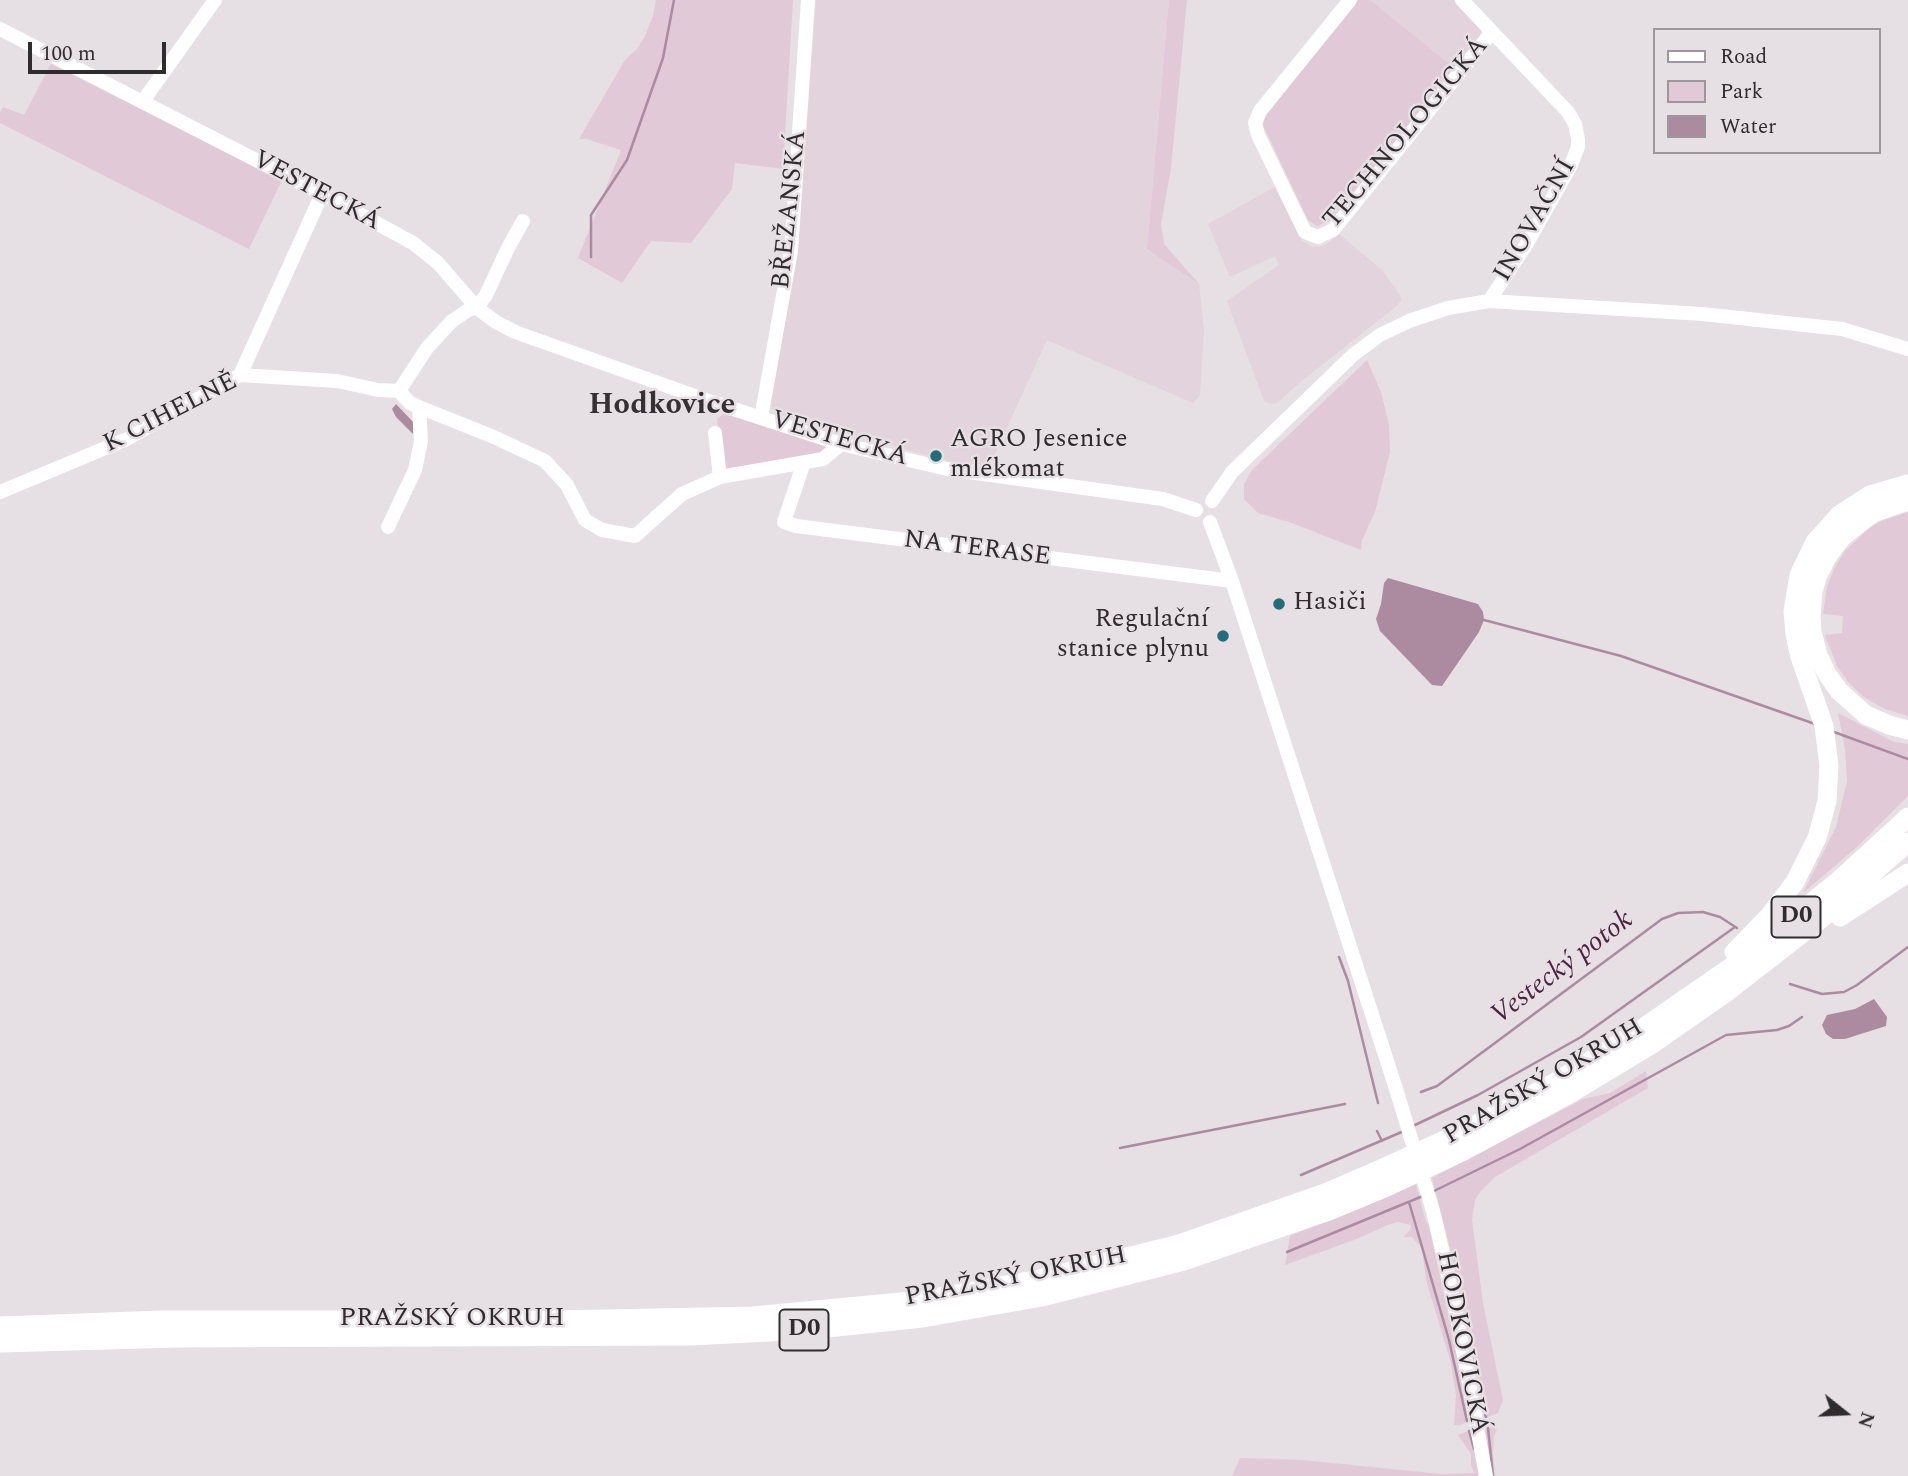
<!DOCTYPE html>
<meta charset="utf-8">
<style>
body{margin:0}
#map{position:relative;width:1908px;height:1476px;overflow:hidden;background:#e6dfe3;font-family:Spectral,serif}
canvas{display:block}
.legend{position:absolute;left:1653px;top:28px;width:228px;height:126px;box-sizing:border-box;background:#e6dfe3;border:2px solid #9d979b;margin:0;padding:9px 12px;list-style:none;font-size:21px;color:#2f2c2e}
.legend li{display:flex;align-items:center;gap:14px;height:35px}
.legend b{width:35px;border:2px solid #9d979b}
.north{position:absolute;left:1810px;top:1378px;width:70px;height:70px;-webkit-text-stroke:5px #e6dfe3;paint-order:stroke;rotate:108deg;font-size:19px;font-weight:700;line-height:28px;text-align:center;color:#2f2c2e}
.north::after{content:'';display:block;margin:auto;width:24px;height:32px;background:#2f2c2e;clip-path:polygon(50% 0,100% 100%,50% 72%,0 100%)}
.scale{position:absolute;left:28px;top:42px;width:138px;height:32px;box-sizing:border-box;border:4px solid #2f2c2e;border-top:0;padding-left:9px;font-size:21px;line-height:24px;white-space:nowrap;color:#2f2c2e;-webkit-text-stroke:5px #e6dfe3;paint-order:stroke}
</style>
<div id="map">
<canvas width="1908" height="1476"></canvas>
<ul class="legend">
<li><b style="height:9px;background:#fff"></b>Road</li>
<li><b style="height:19px;background:#e1c9d8"></b>Park</li>
<li><b style="height:19px;background:#ac8aa0"></b>Water</li>
</ul>
<div class="north">N</div>
<div class="scale">100 m</div>
</div>
<script>
const c = document.querySelector('canvas').getContext('2d');
c.lineJoin = 'round';
function fill(path, color) { c.fillStyle = color; c.fill(path, 'evenodd'); }
const toPath = rows => new Path2D(rows.map(r => 'M' + r).join(''));
function stroke(path, color, width, dash) { c.strokeStyle = color; c.lineWidth = width; c.lineCap = dash ? 'butt' : 'round'; c.setLineDash(dash || []); c.stroke(path); }
function label(font, color, halo, rows, align = 'center') {
  c.font = font + ' Spectral,serif'; c.lineWidth = 5; c.setLineDash([]); c.textBaseline = 'middle'; c.strokeStyle = halo; c.fillStyle = color; for (const [text, x, y, turn = 0] of rows) {
    c.save(); c.translate(x, y); c.rotate((+turn || 0) * Math.PI / 180); c.textAlign = isNaN(turn) ? turn : align; if (halo) c.strokeText(text, 0, 0); c.fillText(text, 0, 0); c.restore();
  }
}
const built = toPath([
 [816,0,1169,0,1147,248,1199,284,1204,330,1200,395,1193,403,1047,340,989,467,952,462,775,413,768,400,797,250],
 [1370,0,1453,0,1481,31,1480,38,1456,69],
 [1275,187,1302,241,1313,247,1324,246,1339,234,1383,271,1400,295,1401,300,1398,305,1299,383,1277,403,1273,404,1265,402,1263,398,1227,301,1279,265,1275,256,1230,277,1208,224]
]);
const green = toPath([
 [656,0,793,0,783,169,735,163,732,189,691,243,651,241,622,283,578,258,621,150,586,139,579,139,625,60,637,49,645,36,653,16],
 [1169,0,1187,0,1171,168,1161,224,1164,244,1199,284,1147,249],
 [1358,0,1370,0,1456,69,1329,221,1317,226,1308,220,1263,125,1265,117],
 [51,64,282,180,249,249,0,123,0,113,3,107,24,115],
 [1367,360,1381,392,1389,425,1390,452,1375,512,1362,540,1361,550,1289,522,1258,513,1244,499,1244,484,1252,470],
 [724,414,823,443,827,448,825,452,727,471,723,462,717,419],
 [1908,512,1908,716,1885,709,1865,698,1849,683,1837,666,1825,635,1842,633,1843,616,1823,614,1827,587,1834,569,1844,552,1870,527,1886,519],
 [1838,713,1894,742,1908,744,1908,796,1857,847,1803,893,1836,827,1847,781,1845,749],
 [1646,1071,1648,1088,1495,1177,1480,1192,1475,1200,1472,1220,1483,1303,1503,1400,1498,1413,1485,1418,1451,1252,1432,1178,1583,1099,1610,1093],
 [1416,1184,1425,1219,1429,1226,1456,1349,1469,1421,1460,1425,1454,1425,1456,1395,1451,1363,1426,1280,1422,1248,1412,1237,1403,1237,1410,1230,1411,1225,1398,1222,1390,1224,1354,1240,1285,1265,1290,1236],
 [1493,1427,1497,1429,1494,1437,1493,1453,1495,1476,1491,1476,1485,1431,1486,1428],
 [1471,1430,1482,1476,1232,1476,1240,1458,1302,1460,1441,1474,1474,1473,1471,1465,1471,1454,1458,1435]
]);
const water = toPath([
 [396,404,414,423,413,434,396,417,392,409],
 [1388,578,1478,604,1483,612,1484,620,1479,632,1442,686,1432,685,1380,631,1376,619,1381,604,1384,583],
 [1874,999,1887,1017,1886,1026,1845,1039,1833,1039,1826,1034,1822,1025,1827,1015,1855,1009]
]);
const stream = toPath([
 [591,257,591,215,627,160,663,58,674,0],
 [1484,620,1621,656,1815,724],
 [1834,732,1908,759],
 [1339,957,1348,981,1378,1103],
 [1790,984,1822,994,1844,992,1857,985,1908,947],
 [1421,1092,1437,1086,1662,919,1678,913,1703,912,1720,917,1737,928],
 [1413,1126,1478,1095,1581,1037,1735,927],
 [1377,1131,1382,1141],
 [1120,1148,1345,1104],
 [1301,1175,1404,1131],
 [1432,1192,1520,1149,1726,1035,1777,1030,1789,1026,1802,1017],
 [1409,1202,1449,1340,1467,1421],
 [1287,1252,1423,1196],
 [1485,1415,1486,1417],
 [1488,1428,1493,1476],
 [1469,1431,1474,1449]
]);
const minor = toPath([
 [1350,0,1260,111,1255,123,1258,135,1305,232,1318,237,1333,230,1492,32],
 [1462,0,1568,112,1575,124,1578,139,1578,147,1571,165,1526,245,1489,301],
 [0,29,334,200,413,243,438,263,477,308,496,322,515,332,712,402,841,444,947,469,1163,499,1196,510],
 [143,101,215,0],
 [240,375,322,194],
 [399,391,427,348,452,321,470,309,477,308,486,295,508,248,523,221],
 [419,407,494,437,545,461,567,485,585,520,602,530,635,536,682,494,720,477,823,459,841,444],
 [761,418,791,251,808,0],
 [715,433,720,477],
 [803,465,784,522,796,526,1232,581],
 [0,492,127,439,240,375,337,381,378,390,399,391],
 [1212,501,1232,472,1353,355,1380,335,1409,321,1448,308,1489,301,1702,314,1842,329,1908,349],
 [1210,522,1232,581,1397,1092,1433,1211,1453,1297,1486,1476],
 [388,527,415,470,421,441,419,407,410,403,399,391]
]);
const highway = toPath([
 [1908,501,1873,513,1842,537,1827,557,1818,575,1813,591,1811,616,1812,632,1818,655,1827,674,1839,691,1866,715,1889,725,1908,730],
 [1840,917,1908,873],
 [1734,952,1770,915,1795,882,1817,838,1827,801,1829,766,1824,726,1800,657,1795,635,1793,611,1799,575,1815,542,1839,515,1870,495,1908,484],
 [0,1326,161,1320,553,1320,753,1316,922,1300,1039,1279,1179,1244,1325,1193,1381,1169,1460,1133,1557,1081,1634,1034,1738,962,1837,882,1908,817],
 [0,1343,179,1338,692,1336,808,1330,923,1318,1042,1297,1184,1261,1329,1211,1387,1187,1464,1151,1566,1096,1654,1043,1727,992,1826,915,1908,842]
]);
const markers = [
 [936,456,7,"#256c7a"],
 [1279,604,7,"#256c7a"],
 [1223,636,7,"#256c7a"]
];
const shields = [
 [1796,917,49],
 [804,1330,49]
];
const shieldNames = [
 ["D0",1796,917],
 ["D0",804,1330]
];
const streetNames = [
 ["TECHNOLOGICKÁ",1407,134,-50],
 ["VESTECKÁ",316,192,28],
 ["BŘEŽANSKÁ",791,210,-84],
 ["INOVAČNÍ",1536,221,-60],
 ["K CIHELNĚ",171,414,-27],
 ["VESTECKÁ",839,440,16],
 ["NA TERASE",977,550,7],
 ["PRAŽSKÝ OKRUH",1544,1083,-30],
 ["PRAŽSKÝ OKRUH",1016,1278,-11],
 ["PRAŽSKÝ OKRUH",452,1320],
 ["HODKOVICKÁ",1461,1343,79]
];
const poiNames = [
 ["AGRO Jesenice",950,441],
 ["mlékomat",950,471],
 ["Hasiči",1293,604],
 ["Regulační",1209,621,"right"],
 ["stanice plynu",1209,651,"right"]
];
const waterNames = [
 ["Vestecký potok",1563,969,-37]
];
const quarterNames = [
 ["Hodkovice",662,407]
];
fill(built, '#e2d3dc');
fill(green, '#e1c9d8');
fill(water, '#ac8aa0');
stroke(stream, '#ac8aa0', 2.5);
stroke(minor, '#fff', 14);
stroke(highway, '#fff', 19);
for (const [x, y, r, color] of markers) { const dot = new Path2D(); dot.arc(x, y, r, 0, 2 * Math.PI); c.fillStyle = color; c.fill(dot); stroke(dot, '#e6dfe3', 2.5); }
for (const [x, y, w] of shields) { const box = new Path2D(); box.roundRect(x - w / 2, y - 20.5, w, 41, 5); c.fillStyle = '#e6dfe3'; c.fill(box); stroke(box, '#2f2c2e', 2); }
label('bold 24px', '#2f2c2e', null, shieldNames);
label('26px', '#2f2c2e', '#e6dfe3', streetNames);
label('26px', '#2f2c2e', '#e6dfe3', poiNames, 'left');
label('italic 28px', '#4f2242', '#e6dfe3', waterNames);
label('bold 30px', '#363033', '#e6dfe3', quarterNames);
</script>
